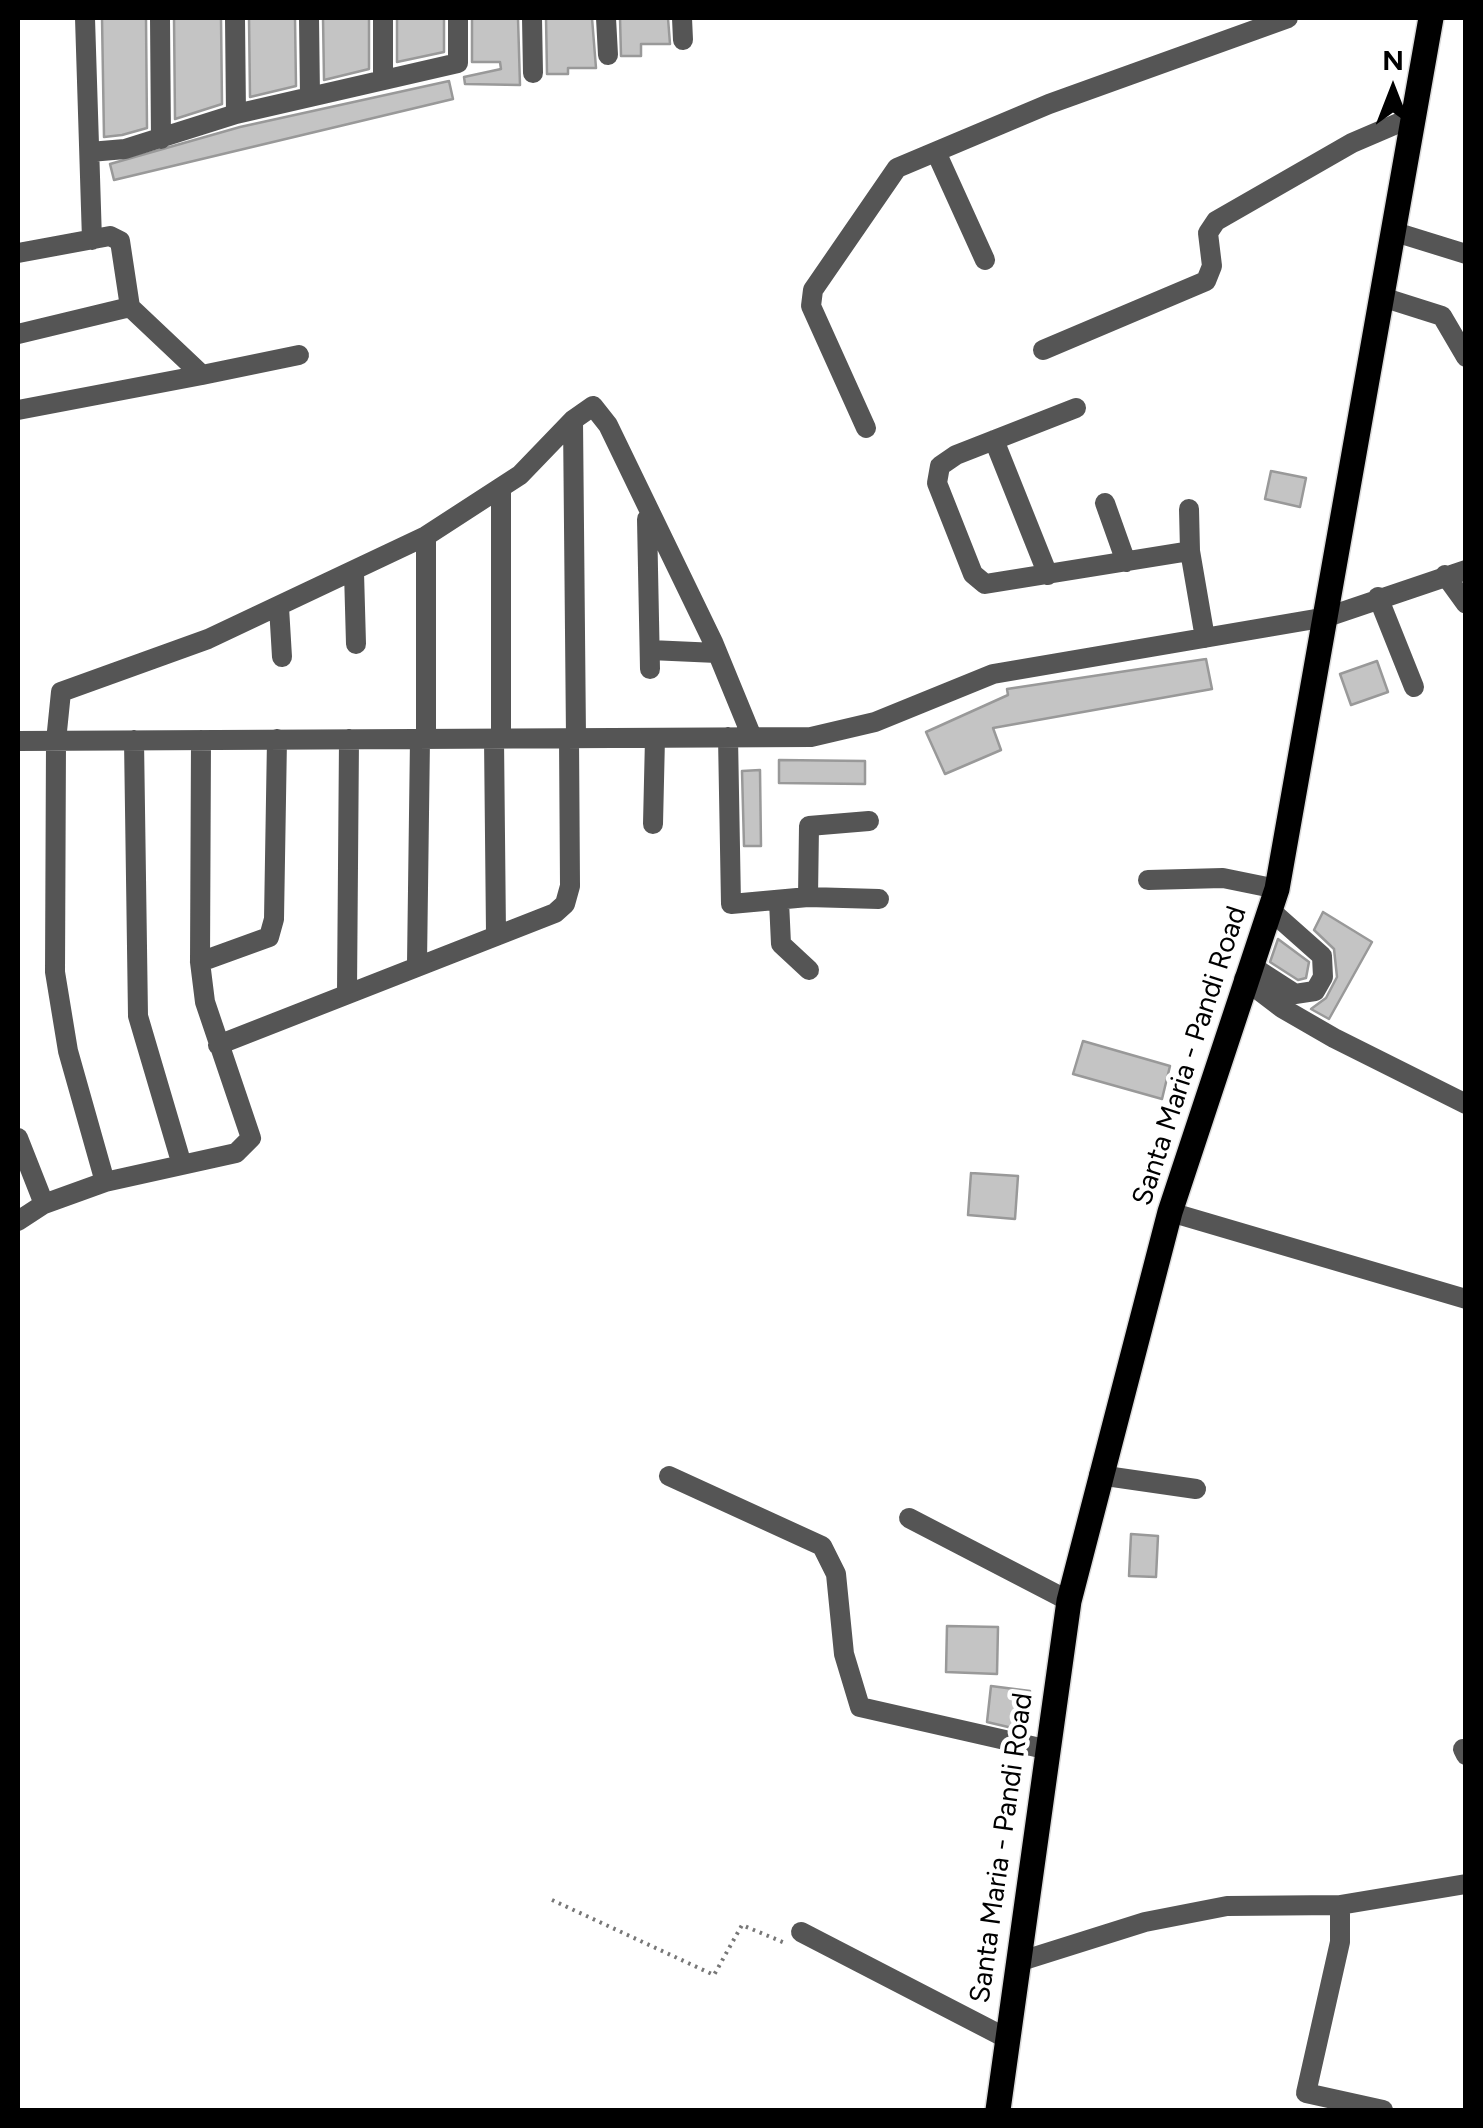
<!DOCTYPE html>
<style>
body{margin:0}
#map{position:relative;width:1483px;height:2128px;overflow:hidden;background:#fff;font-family:Figtree,sans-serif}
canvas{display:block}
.frame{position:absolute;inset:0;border:20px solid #000;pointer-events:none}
.north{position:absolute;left:1343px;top:40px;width:100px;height:100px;-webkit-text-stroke:8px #fff;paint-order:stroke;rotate:0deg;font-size:28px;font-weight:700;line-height:40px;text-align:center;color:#000}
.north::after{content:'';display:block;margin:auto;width:35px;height:45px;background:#000;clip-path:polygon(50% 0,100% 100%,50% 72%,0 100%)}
</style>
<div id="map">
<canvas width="1483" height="2128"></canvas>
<div class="frame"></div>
<div class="north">N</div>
</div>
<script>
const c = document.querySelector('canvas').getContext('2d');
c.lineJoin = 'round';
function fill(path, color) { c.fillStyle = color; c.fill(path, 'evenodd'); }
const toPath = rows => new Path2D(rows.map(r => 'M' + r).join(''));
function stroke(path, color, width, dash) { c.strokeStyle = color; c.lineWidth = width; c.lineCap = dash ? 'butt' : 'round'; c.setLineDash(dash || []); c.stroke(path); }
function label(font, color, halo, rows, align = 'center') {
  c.font = font + ' Figtree,sans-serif'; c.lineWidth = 9; c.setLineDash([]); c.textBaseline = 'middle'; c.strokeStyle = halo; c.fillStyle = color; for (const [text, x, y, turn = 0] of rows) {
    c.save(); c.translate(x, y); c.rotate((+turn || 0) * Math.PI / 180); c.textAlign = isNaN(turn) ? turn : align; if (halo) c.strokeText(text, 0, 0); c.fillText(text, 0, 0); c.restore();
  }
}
const building = toPath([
 [102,18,146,18,147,128,122,135,104,137,102,18],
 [174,18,221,18,222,104,175,119,174,18],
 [249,18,295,18,296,86,250,97,249,18],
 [323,18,369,18,369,69,324,80,323,18],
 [397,18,444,18,444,52,397,62,397,18],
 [472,18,518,18,520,85,465,84,464,77,501,69,500,62,472,62,472,18],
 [546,18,592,18,596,68,568,68,568,74,547,74,546,18],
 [620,18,668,18,670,44,641,44,641,56,621,56,620,18],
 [449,81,453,99,114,180,110,164,240,127,449,81],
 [1271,471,1306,478,1300,507,1265,499,1271,471],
 [1206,659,1212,689,993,728,1001,750,945,774,926,732,1008,695,1007,689,1206,659],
 [1377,661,1388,692,1351,705,1340,674,1377,661],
 [779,760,865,761,865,784,779,783,779,760],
 [760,770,761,846,744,846,742,771,760,770],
 [1323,912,1372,942,1329,1019,1311,1009,1326,998,1337,977,1334,949,1314,930,1323,912],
 [1278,939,1309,962,1306,978,1298,980,1270,962,1278,939],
 [1083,1041,1170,1066,1162,1099,1073,1074,1083,1041],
 [971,1173,1018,1176,1015,1219,968,1215,971,1173],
 [1131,1534,1158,1536,1156,1577,1129,1576,1131,1534],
 [947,1626,998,1627,997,1674,946,1672,947,1626],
 [991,1686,1030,1691,1025,1731,987,1722,991,1686]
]);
const path = toPath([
 [552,1900,714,1975,742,1925,785,1943]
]);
const minor = toPath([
 [85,18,92,240],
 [160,18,161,139],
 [235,18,236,114],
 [309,18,310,96],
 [383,18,383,78],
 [532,18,533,73],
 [606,18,608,55],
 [682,18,683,40],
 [90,152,125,149,236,114,458,63,458,18],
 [936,152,985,260],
 [1395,232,1466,254],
 [18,253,110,236,120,241,130,307,202,375,299,355],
 [1382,297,1442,316,1466,357],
 [18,334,130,307],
 [1043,350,1206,281,1212,266,1208,233,1216,221,1352,143,1415,116],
 [1076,408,956,455,940,466,937,483,973,574,985,584,1190,551],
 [18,410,202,375],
 [573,420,576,738],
 [866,428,811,306,813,290,897,168,1049,104,1288,18],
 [994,440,1048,575],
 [501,488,501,738],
 [1105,503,1126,562],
 [1189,509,1190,551,1205,638],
 [647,519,650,669],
 [426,536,426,739],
 [354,572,356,644],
 [1445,575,1466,604],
 [1378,597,1414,687],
 [279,607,282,657],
 [650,650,717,653],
 [728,737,731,904,808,897,879,899],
 [494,738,496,934],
 [134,740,138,1016,182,1165],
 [18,741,811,737,875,722,993,674,1327,617,1466,570],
 [653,824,655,738],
 [1148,880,1223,878,1277,889],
 [808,897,809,826,869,821],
 [779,901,781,944,809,970],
 [200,962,269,937,274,919,277,739],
 [417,964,420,739],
 [1250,965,1295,994,1315,991,1323,977,1322,956,1269,909],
 [1244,979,1282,1008,1334,1038,1466,1104],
 [347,992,349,739],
 [218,1045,555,913,565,904,570,886,569,738],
 [18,1138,44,1204],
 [105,1182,68,1051,55,972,56,741,61,692,208,639,426,536,520,475,573,420,593,406,608,425,713,642,752,737],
 [1170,1212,1466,1299],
 [18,1221,44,1204,105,1182,236,1153,251,1138,205,1002,200,962,201,740],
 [1099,1475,1196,1489],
 [669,1476,822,1546,836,1574,844,1654,860,1707,1049,1750],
 [909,1518,1069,1601],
 [1463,1749,1466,1755],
 [1340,1905,1340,1942,1306,2093,1383,2110],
 [801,1932,1006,2038],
 [1018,1962,1145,1922,1227,1906,1340,1905,1466,1884]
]);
const major = toPath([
 [998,2110,1069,1601,1170,1212,1277,889,1431,18]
]);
const streetNames = [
 ["Santa Maria - Pandi Road",1190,1056,-72],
 ["Santa Maria - Pandi Road",1002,1848,-82]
];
fill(building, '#c4c4c4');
stroke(building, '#999', 2.5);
stroke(major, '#dbdbdb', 28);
stroke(path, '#777', 4, [2.5, 5]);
stroke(minor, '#555', 20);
stroke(major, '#000', 25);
label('28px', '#000', '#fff', streetNames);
</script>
